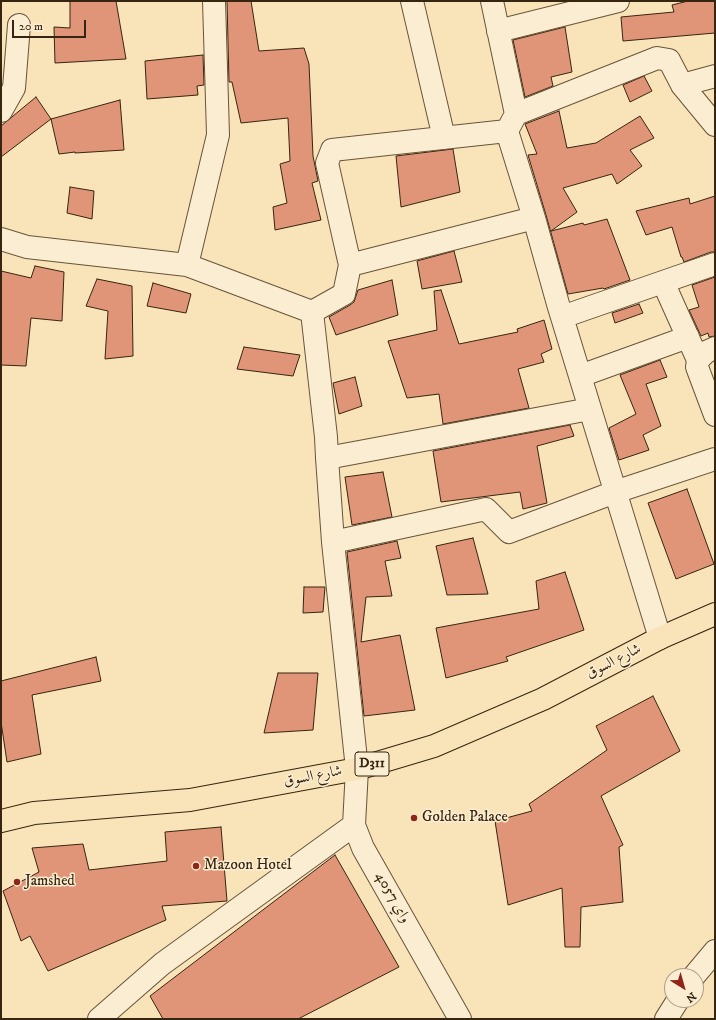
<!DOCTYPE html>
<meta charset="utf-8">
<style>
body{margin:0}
#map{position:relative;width:716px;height:1020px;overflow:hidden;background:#f9e3b8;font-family:"IM FELL DW Pica",serif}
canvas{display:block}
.frame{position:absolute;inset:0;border:2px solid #362510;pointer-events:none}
.north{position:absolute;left:664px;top:968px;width:40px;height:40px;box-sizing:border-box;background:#fbedd1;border:1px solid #ac9d84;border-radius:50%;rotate:143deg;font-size:11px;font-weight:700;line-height:16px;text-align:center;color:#362510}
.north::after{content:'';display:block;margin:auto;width:14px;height:18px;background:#8f2418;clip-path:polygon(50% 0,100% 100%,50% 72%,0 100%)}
.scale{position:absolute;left:12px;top:20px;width:74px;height:18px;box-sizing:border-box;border:2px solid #362510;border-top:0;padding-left:5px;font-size:12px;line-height:14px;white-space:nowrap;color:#362510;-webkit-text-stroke:3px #fbedd1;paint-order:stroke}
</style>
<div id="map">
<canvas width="716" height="1020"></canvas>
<div class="frame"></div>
<div class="north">N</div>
<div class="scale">20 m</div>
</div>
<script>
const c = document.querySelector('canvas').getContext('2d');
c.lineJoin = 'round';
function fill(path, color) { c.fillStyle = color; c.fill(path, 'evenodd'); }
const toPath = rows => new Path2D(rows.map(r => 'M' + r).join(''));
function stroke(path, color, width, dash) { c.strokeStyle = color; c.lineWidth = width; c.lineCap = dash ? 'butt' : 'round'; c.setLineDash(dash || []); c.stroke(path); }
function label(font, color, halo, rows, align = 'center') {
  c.font = font + ' "IM FELL DW Pica",Amiri,serif'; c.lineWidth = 3; c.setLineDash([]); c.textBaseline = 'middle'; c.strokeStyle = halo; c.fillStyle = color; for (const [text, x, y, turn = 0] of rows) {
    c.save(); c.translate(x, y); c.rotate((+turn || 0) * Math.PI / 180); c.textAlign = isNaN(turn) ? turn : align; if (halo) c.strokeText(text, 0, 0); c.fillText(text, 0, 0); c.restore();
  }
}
const building = toPath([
 [70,1,116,1,126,59,55,63,54,27,70,28,70,1],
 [227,1,251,1,259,51,304,48,309,64,313,156,318,181,312,183,321,220,275,230,273,207,287,203,280,164,290,161,288,118,241,123,232,82,229,82,227,1],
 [688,1,715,1,715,33,623,41,621,17,674,12,672,5,688,1],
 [565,27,572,72,551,77,553,86,525,97,513,40,565,27],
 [203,55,204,85,197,86,198,95,147,99,145,61,203,55],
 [644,76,652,91,630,102,623,85,644,76],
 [36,97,51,119,1,157,1,126,36,97],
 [120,100,124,150,75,153,75,152,59,154,51,119,120,100],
 [559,111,567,148,596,143,640,116,654,138,630,150,642,166,617,184,612,174,563,188,577,212,551,231,583,223,584,225,607,219,630,280,604,289,603,288,568,294,546,215,528,155,537,154,525,124,559,111],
 [453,149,460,192,401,207,396,156,453,149],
 [70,187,94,191,92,219,67,213,70,187],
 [715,196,715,252,711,252,684,262,682,257,681,257,672,227,646,235,636,211,689,198,690,204,715,196],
 [454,251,462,282,422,289,417,261,454,251],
 [35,266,64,272,62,321,31,318,26,366,1,365,1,271,31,278,35,266],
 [715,277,715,336,709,337,708,333,701,336,689,310,699,307,692,285,715,277],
 [97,279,132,286,133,356,105,359,108,311,86,306,97,279],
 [392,280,398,315,336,335,329,317,350,305,354,302,358,290,392,280],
 [153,283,191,294,186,313,147,306,153,283],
 [441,290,459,344,518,332,517,329,544,320,552,349,541,354,544,362,518,369,529,408,443,424,439,394,407,398,388,341,437,330,434,291,441,290],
 [639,304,643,313,615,323,612,313,639,304],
 [244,347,300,355,293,376,237,369,244,347],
 [660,360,667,377,646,384,661,426,643,435,649,450,619,460,609,428,636,414,620,375,660,360],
 [355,377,362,406,339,414,333,383,355,377],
 [570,425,574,436,537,446,547,503,523,509,520,492,441,502,433,451,570,425],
 [383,472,392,517,352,525,345,477,383,472],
 [687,489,714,564,676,579,648,503,687,489],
 [473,538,488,594,447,595,436,546,473,538],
 [397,541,401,558,385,561,392,596,366,597,361,642,400,635,415,710,364,716,347,552,397,541],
 [565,572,584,630,506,657,508,661,446,678,436,628,539,609,536,581,565,572],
 [304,587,325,587,323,612,303,613,304,587],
 [96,657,101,681,32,695,41,754,7,762,1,722,1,681,96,657],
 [278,673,318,673,313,730,264,733,278,673],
 [653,696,680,751,601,796,623,845,619,847,623,902,581,907,580,947,565,947,562,888,508,905,495,821,532,811,529,804,607,750,596,726,653,696],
 [221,827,227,901,162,906,166,920,48,971,30,936,21,941,3,891,39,872,32,848,83,844,89,870,167,861,165,832,221,827],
 [335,855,399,967,298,1019,163,1019,150,996,335,855]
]);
const minor = toPath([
 [412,1,444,138],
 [492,1,516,114],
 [498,31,618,1],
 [682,85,715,76],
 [1,111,14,88,19,25],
 [1,239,27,247,187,265,312,312,326,437,327,458,333,542,357,769,354,825,363,848,460,1019],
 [187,265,218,135,214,1],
 [350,265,327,163,332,150,507,131],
 [663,282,698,360],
 [312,312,344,294,350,265,534,218],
 [562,317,715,264],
 [715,348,706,352,698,360,697,367,715,415],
 [580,376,688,337],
 [327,458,590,409],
 [333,542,486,509,509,532,615,492,715,459],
 [660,638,558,304,534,218,507,131,516,114,657,58,669,60,682,85,715,125],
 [694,976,715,951],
 [99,1019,162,964,354,825],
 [666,1019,678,1000]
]);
const primary = toPath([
 [1,821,34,813,190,800,357,769,434,746,543,699,660,638,715,614]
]);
const markers = [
 [414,818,4,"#8f2418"],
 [196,866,4,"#8f2418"],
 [17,882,4,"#8f2418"]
];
const shields = [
 [372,764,34]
];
const shieldNames = [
 ["D311",372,764]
];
const streetNames = [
 ["شارع السوق",614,662,-27],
 ["شارع السوق",313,777,-11],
 ["واي 4057",392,898,60]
];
const poiNames = [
 ["Golden Palace",422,818],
 ["Mazoon Hotel",204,866],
 ["Jamshed",25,882]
];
fill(building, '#e09579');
stroke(building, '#362510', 1);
stroke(minor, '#67543a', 24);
stroke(primary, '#362510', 24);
stroke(minor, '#fbedd1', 22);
stroke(primary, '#f9e3b8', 22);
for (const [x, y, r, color] of markers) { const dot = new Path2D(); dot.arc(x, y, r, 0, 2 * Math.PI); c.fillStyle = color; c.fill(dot); stroke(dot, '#fbedd1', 1.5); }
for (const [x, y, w] of shields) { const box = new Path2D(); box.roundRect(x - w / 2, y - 12, w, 24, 3); c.fillStyle = '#fbedd1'; c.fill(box); stroke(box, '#362510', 1); }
label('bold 14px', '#362510', null, shieldNames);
label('15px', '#362510', '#fbedd1', streetNames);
label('15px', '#362510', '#fbedd1', poiNames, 'left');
</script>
